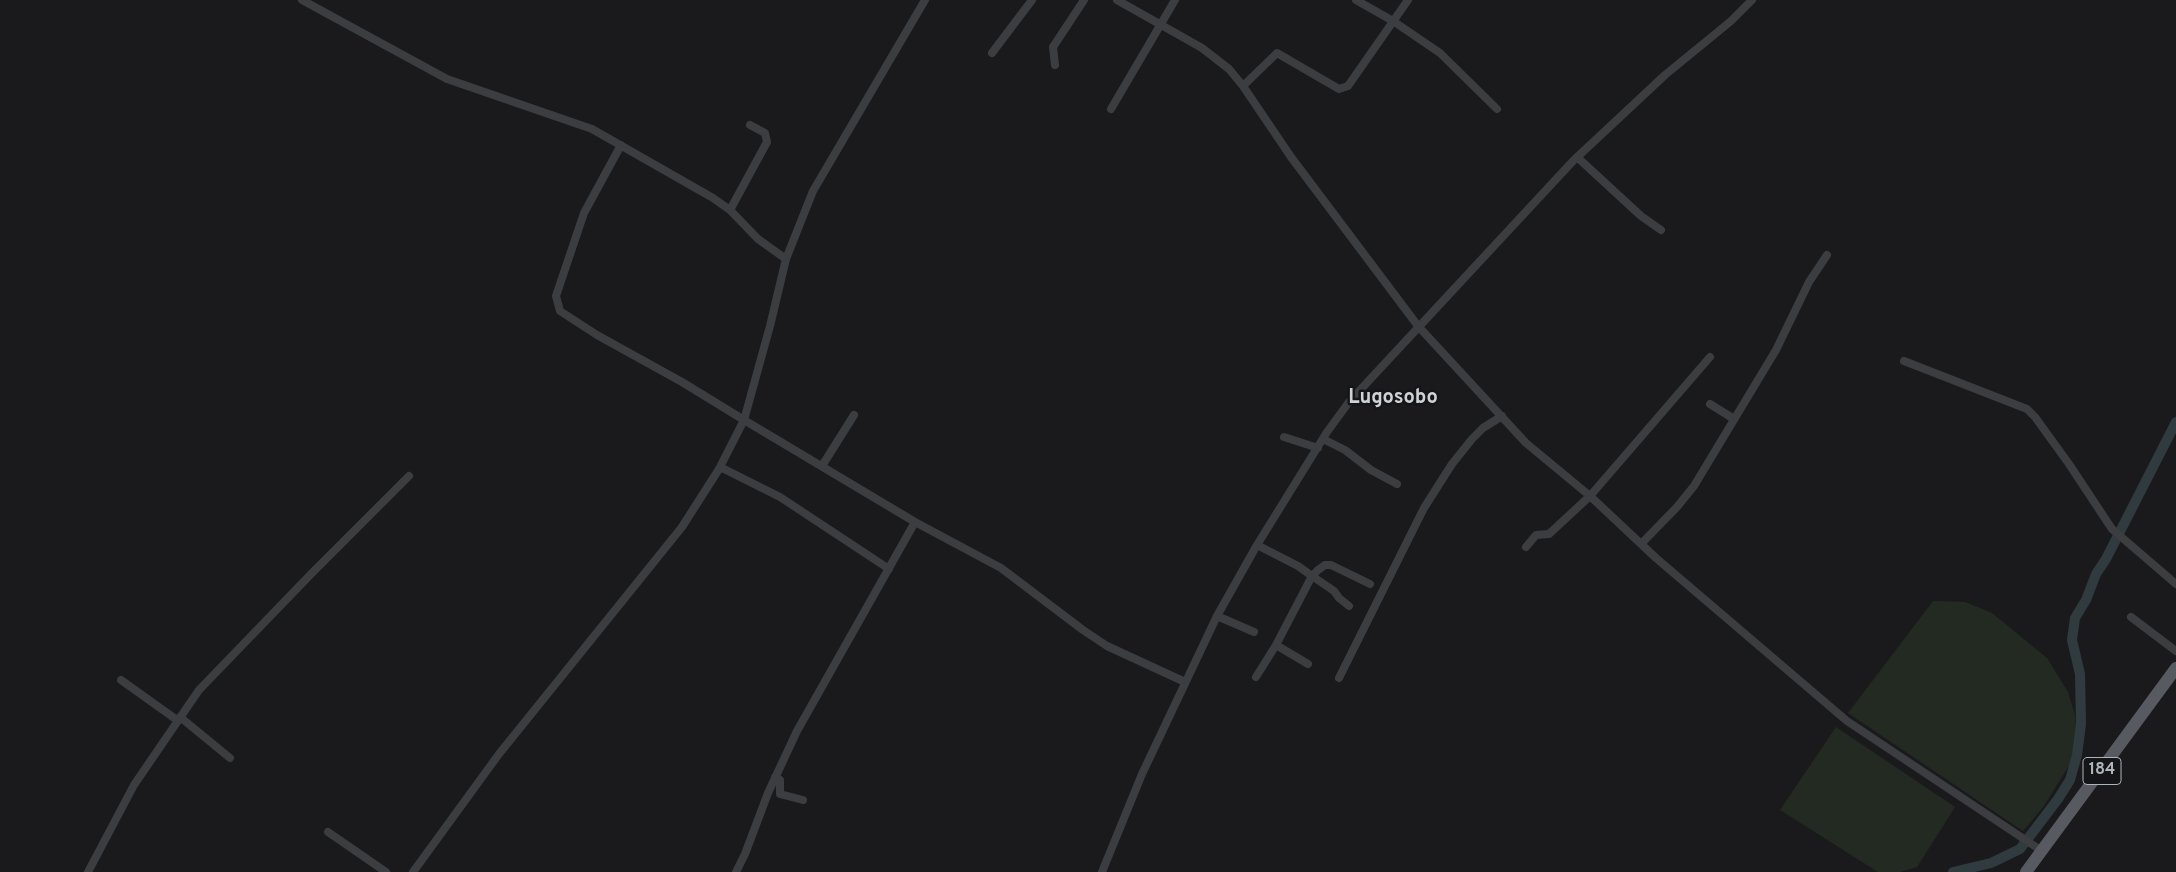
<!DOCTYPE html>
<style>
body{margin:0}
canvas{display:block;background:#1a1a1c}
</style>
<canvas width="2176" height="872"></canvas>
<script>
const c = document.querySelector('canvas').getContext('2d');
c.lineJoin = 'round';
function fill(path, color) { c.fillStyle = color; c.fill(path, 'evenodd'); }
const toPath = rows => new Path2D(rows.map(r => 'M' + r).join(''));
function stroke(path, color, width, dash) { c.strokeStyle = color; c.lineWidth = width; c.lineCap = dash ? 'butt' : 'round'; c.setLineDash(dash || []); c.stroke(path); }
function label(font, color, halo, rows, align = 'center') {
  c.font = font + ' Overpass,sans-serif'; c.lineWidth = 5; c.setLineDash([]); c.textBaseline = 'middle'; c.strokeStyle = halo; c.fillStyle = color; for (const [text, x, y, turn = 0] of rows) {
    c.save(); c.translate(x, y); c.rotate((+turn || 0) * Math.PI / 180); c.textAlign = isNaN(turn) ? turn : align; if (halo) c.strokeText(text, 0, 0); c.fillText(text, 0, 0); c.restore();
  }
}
const green = toPath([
 [1933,601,1965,602,1992,613,2047,658,2068,692,2075,715,2078,751,2044,806,2023,831,1848,713],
 [1836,727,1955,807,1917,867,1900,872,1878,872,1780,810]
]);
const canal = toPath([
 [1953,872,1991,863,2020,849,2058,799,2070,780,2077,755,2081,724,2080,674,2072,640,2075,618,2086,600,2096,574,2106,559,2176,422]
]);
const street = toPath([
 [302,0,447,79,592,129,713,198,730,210,758,239,786,259,770,326,744,420,915,522,1001,568,1083,630,1107,646,1185,682],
 [1117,0,1202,48,1229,69,1243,86,1291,157,1418,326,1526,443,1590,496,1656,558,1847,721,2042,851],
 [1356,0,1393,21,1440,53,1497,109],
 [992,53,1032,0],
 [1055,65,1053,47,1084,0],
 [1243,86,1277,53,1339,89,1348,86,1408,0],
 [1111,109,1175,0],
 [1577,157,1641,216,1661,230],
 [730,210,767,142,765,133,750,125],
 [786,259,813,191,925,0],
 [1904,361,2027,409,2035,417,2069,464,2112,529,2176,584],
 [1710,404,1734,419],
 [1284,437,1318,448],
 [1323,439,1345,450,1371,470,1397,484],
 [822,466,854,415],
 [720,467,780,497,889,569],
 [1641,544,1677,507,1694,486,1776,350,1809,282,1827,255],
 [1526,547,1536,535,1549,534,1590,496,1710,357],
 [1349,606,1339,598,1334,591,1312,576,1318,570,1325,565,1331,565,1370,584],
 [1217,616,1254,632],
 [2131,617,2176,651],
 [1276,645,1308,664],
 [1256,677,1276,645,1312,576,1298,566,1257,545],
 [1339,678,1424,508,1452,464,1472,439,1483,428,1502,416],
 [121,680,177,720],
 [180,717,230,758],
 [775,777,780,780,780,794,803,800],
 [328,832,386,872],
 [88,872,134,785,199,690,312,573,409,476],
 [413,872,499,754,682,527,719,469,744,420,682,382,597,335,560,311,556,296,584,213,621,145],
 [736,872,745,854,768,793,797,731,915,522],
 [1102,872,1142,774,1217,616,1257,545,1327,432,1349,402,1573,161,1665,75,1731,21,1752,0]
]);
const primary = toPath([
 [2026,872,2176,668]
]);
const shields = [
 [2102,771,38]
];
const shieldNames = [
 ["184",2102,771]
];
const quarterNames = [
 ["Lugosobo",1393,399]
];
fill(green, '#222a22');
stroke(canal, '#303b40', 10);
stroke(street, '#3b3d41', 8);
stroke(primary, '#575a60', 12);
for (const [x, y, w] of shields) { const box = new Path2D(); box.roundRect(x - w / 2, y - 13.5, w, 27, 4); c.fillStyle = '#151517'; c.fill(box); stroke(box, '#adb4bb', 1); }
label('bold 16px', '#adb4bb', null, shieldNames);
label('bold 20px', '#ced2d7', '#151517', quarterNames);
</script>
